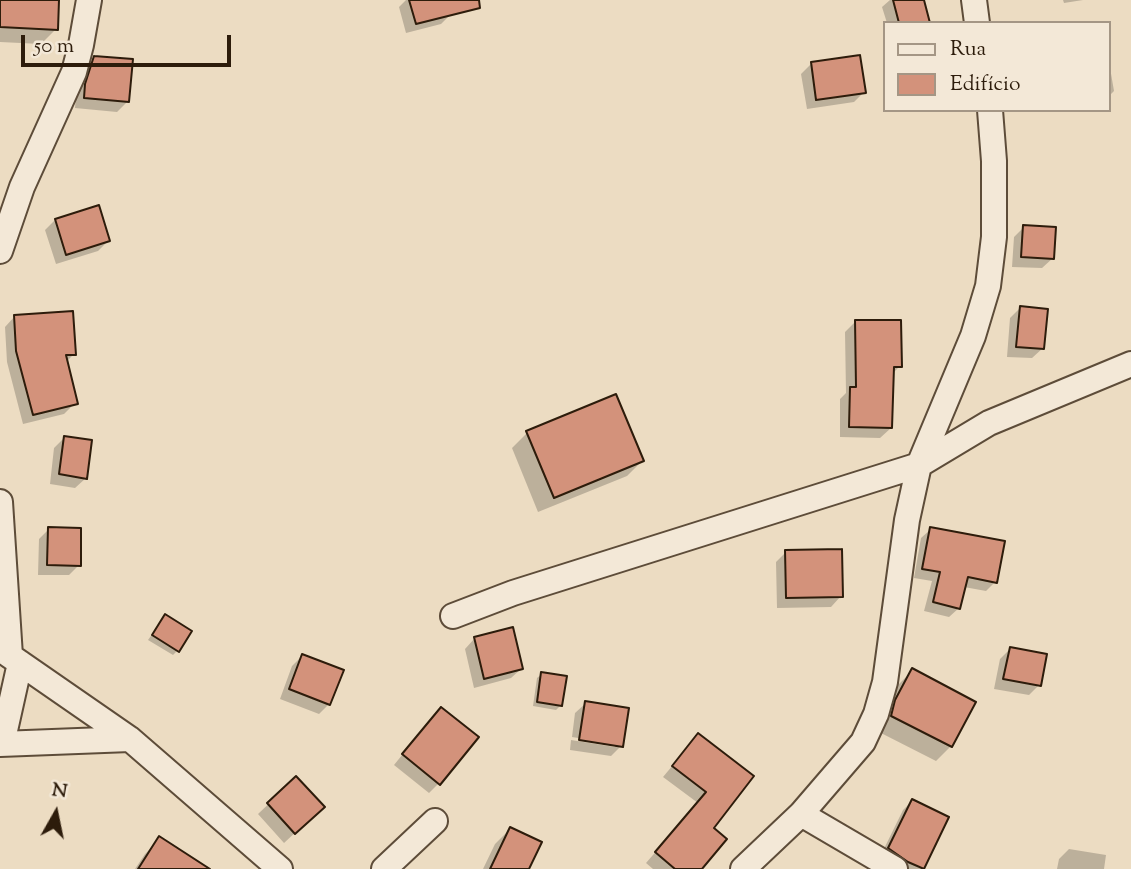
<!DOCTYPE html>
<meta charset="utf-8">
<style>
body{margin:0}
#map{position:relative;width:1131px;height:869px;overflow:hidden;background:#ecdcc2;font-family:"Sorts Mill Goudy",serif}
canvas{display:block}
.legend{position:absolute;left:883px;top:21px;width:228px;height:91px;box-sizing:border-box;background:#f3e8d7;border:2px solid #a49685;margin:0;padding:9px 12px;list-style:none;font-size:21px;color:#2d1c0b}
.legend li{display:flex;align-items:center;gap:14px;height:35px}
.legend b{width:35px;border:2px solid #a49685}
.north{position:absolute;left:21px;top:778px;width:70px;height:70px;-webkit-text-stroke:5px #f3e8d7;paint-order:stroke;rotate:9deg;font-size:19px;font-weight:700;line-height:28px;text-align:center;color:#2d1c0b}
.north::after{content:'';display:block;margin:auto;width:24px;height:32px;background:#2d1c0b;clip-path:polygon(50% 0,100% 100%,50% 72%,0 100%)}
.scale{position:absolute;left:21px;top:35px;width:210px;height:32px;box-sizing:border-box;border:4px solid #2d1c0b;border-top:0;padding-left:9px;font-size:21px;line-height:24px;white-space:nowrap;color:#2d1c0b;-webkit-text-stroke:5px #f3e8d7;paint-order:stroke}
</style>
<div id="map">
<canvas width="1131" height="869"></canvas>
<ul class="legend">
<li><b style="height:9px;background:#f3e8d7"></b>Rua</li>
<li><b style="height:19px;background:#d3927b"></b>Edifício</li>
</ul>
<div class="north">N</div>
<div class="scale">50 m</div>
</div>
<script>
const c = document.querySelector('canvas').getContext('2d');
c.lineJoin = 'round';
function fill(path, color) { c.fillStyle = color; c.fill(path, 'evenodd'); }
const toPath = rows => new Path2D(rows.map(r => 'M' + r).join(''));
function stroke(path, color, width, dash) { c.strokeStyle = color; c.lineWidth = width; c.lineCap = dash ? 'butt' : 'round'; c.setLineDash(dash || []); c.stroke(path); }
const shadow = toPath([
 [0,0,58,0,56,29,41,44,0,42],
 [406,0,447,0,451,14,441,24,406,33,399,7],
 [890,0,922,0,925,23,887,23,882,7],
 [1063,0,1083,0,1064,3],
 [1108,56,1114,91,1108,97],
 [94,58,128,101,117,112,75,108,76,95,84,68],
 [812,63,864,92,854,102,807,109,801,74],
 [55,220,108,241,98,251,56,264,45,230],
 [1024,227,1053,258,1042,268,1012,267,1014,237],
 [1020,308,1043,348,1032,358,1007,357,1010,318],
 [15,316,74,354,66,362,74,404,64,414,23,424,7,362,5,327],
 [855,322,900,366,892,374,891,428,880,438,840,437,840,399,846,393,845,332],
 [616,396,642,461,627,476,538,512,512,448,527,433],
 [64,438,86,478,75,488,50,484,54,448],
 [49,529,79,565,69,575,38,575,39,539],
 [931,529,995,582,986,591,964,587,959,608,949,617,924,611,932,581,914,578,921,538],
 [786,552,841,596,831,607,777,608,776,562],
 [165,616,177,651,173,655,148,640],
 [475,638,522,668,511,678,474,688,465,649],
 [1010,649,1039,685,1029,695,994,689,1000,659],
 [302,656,329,704,319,714,280,699,292,666],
 [912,671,951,746,936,761,877,731,881,717,897,686],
 [542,674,561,705,556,710,533,706,537,678],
 [586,703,621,746,611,756,570,750,571,740,615,747,615,744,572,737,575,713],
 [431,719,439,783,429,793,394,765],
 [698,735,711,828,700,869,653,869,646,863,698,803,663,777],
 [296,778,312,817,284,843,258,814],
 [912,801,947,818,922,869,897,869,880,857,903,810],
 [510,829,527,869,483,869,495,844],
 [160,839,207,869,135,869,145,854],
 [1069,849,1106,855,1104,869,1057,869,1059,859]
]);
const building = toPath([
 [0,0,59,0,58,30,0,27,0,0],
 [409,0,479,0,480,8,416,24,409,0],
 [893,0,924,0,930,23,899,23,893,0],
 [860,55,866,93,816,100,811,62,860,55],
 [94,56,133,59,129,102,84,98,85,84,94,56],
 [99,205,110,241,66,255,55,219,99,205],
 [1023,225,1056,227,1054,259,1021,257,1023,225],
 [1020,306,1048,309,1044,349,1016,347,1020,306],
 [73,311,76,355,66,355,78,404,33,415,16,351,14,315,73,311],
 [855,320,901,320,902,367,894,367,892,428,849,427,850,387,856,387,855,320],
 [616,394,644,461,554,498,526,431,616,394],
 [64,436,92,440,87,479,59,474,64,436],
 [48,527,81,528,81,566,47,565,48,527],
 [930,527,1005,541,997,583,968,577,960,609,933,602,940,572,922,569,930,527],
 [842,549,843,597,786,598,785,550,842,549],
 [165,614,192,631,179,652,152,635,165,614],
 [513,627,523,669,484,679,474,637,513,627],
 [1010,647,1047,654,1041,686,1003,679,1010,647],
 [302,654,344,670,330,705,289,689,302,654],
 [912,668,976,702,952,747,891,716,895,700,912,668],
 [541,672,567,676,562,706,537,702,541,672],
 [585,701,629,708,623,747,579,740,585,701],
 [441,707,479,737,440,785,402,754,441,707],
 [698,733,754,776,714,828,727,839,702,869,675,869,655,852,706,792,672,766,698,733],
 [296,776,325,807,295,834,267,803,296,776],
 [912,799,949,817,924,869,908,862,888,848,912,799],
 [510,827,542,842,529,869,490,869,510,827],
 [159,836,210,869,138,869,159,836]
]);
const minor = toPath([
 [974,0,977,23],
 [0,251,22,187,74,72,81,45,89,0],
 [0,502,10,656],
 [453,616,513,593,919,465,989,423,1131,364],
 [0,649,130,739,280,869],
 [0,744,130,739],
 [2,744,20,663],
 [801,814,895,869],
 [384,869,435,821],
 [743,869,801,814,863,742,876,714,885,682,907,520,919,465,973,336,988,286,994,237,994,161,990,110]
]);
fill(shadow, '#0003');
fill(building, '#d3927b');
stroke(building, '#2d1c0b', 2);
stroke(minor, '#5d4c39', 28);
stroke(minor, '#f3e8d7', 24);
</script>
